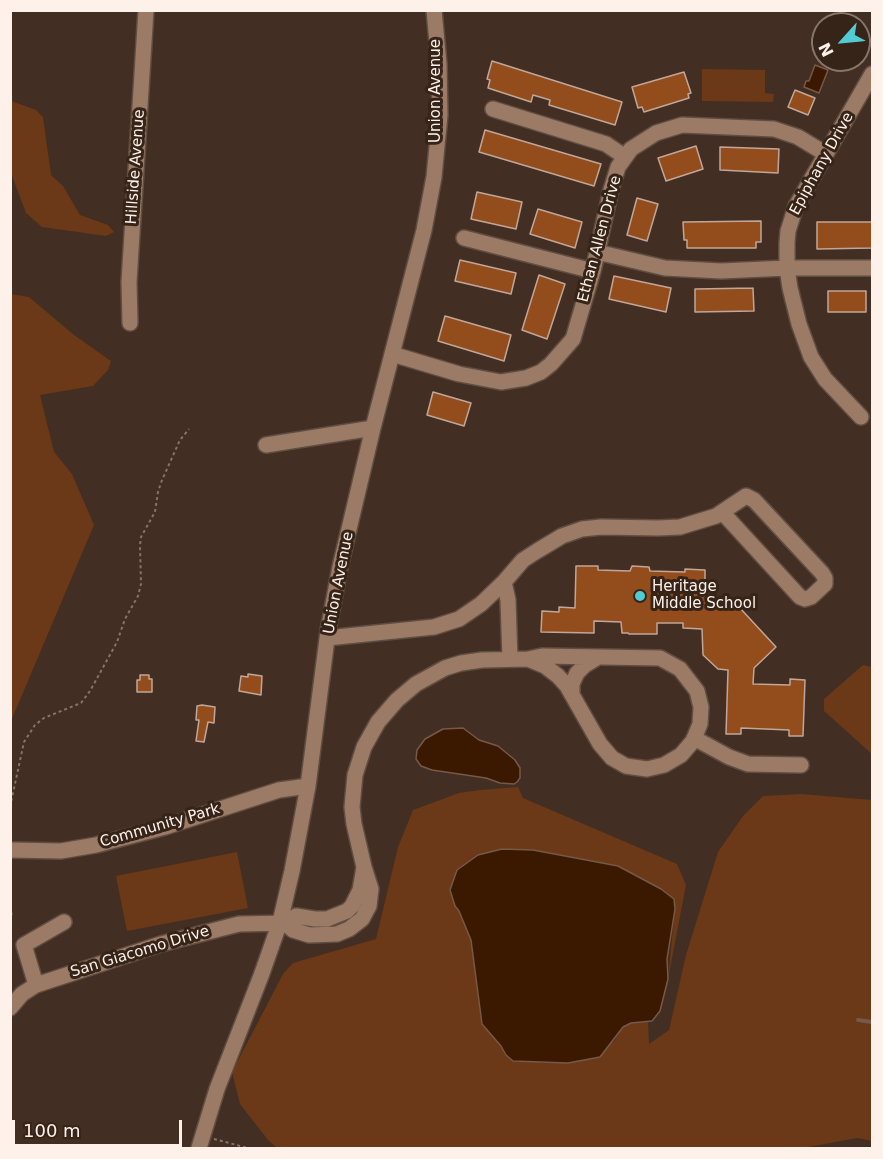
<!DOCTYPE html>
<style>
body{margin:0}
#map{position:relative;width:883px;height:1159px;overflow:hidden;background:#422e22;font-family:"DejaVu Sans",sans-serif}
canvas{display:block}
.frame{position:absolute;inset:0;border:12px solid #fef1e9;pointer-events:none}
.north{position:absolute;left:811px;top:12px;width:60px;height:60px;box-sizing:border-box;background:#372418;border:2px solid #87766c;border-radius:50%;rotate:243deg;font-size:16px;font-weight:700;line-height:24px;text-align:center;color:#fef1e9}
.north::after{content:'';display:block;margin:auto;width:21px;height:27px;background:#51ccd4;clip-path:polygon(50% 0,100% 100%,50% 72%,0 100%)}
.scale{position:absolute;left:12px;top:1120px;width:170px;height:27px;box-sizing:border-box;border:3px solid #fef1e9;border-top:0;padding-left:8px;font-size:18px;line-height:21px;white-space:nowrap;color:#fef1e9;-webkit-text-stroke:4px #372418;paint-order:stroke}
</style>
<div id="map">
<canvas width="883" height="1159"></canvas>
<div class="frame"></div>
<div class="north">N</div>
<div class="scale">100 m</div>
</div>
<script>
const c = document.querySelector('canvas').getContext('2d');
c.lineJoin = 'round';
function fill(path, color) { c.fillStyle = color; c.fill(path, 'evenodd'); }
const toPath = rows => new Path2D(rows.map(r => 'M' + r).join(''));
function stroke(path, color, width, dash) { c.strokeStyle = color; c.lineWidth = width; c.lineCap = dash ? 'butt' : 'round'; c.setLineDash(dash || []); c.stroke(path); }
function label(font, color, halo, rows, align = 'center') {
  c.font = font + ' "DejaVu Sans",sans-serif'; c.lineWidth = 6; c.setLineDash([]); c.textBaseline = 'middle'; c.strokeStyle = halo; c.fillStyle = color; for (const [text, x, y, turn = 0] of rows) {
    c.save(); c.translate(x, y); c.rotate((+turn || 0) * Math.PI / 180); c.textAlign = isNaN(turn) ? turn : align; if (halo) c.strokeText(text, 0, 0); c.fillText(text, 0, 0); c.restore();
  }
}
const green = toPath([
 [702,69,765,70,765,93,774,94,773,102,702,101],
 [10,99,14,102,36,110,43,117,51,175,63,186,80,215,108,225,114,232,106,236,42,227,26,213,11,173],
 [11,294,29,297,74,335,111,361,108,370,93,386,40,395,54,452,72,474,94,525,11,721],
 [863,665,872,667,872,754,824,711,824,699],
 [518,787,523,798,677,864,686,885,668,979,675,909,619,866,533,850,455,906,459,911,471,940,482,1024,501,1046,506,1055,513,1061,568,1063,614,1041,623,1027,631,1023,648,1022,649,1044,669,1030,686,955,718,852,743,816,763,796,802,794,872,800,872,1141,857,1138,803,1148,277,1148,268,1140,240,1104,232,1072,283,974,293,963,376,939,398,847,413,810,459,793,480,790],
 [237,852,248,908,127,931,116,876]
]);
const water = toPath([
 [815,65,828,70,819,93,804,87,806,81,809,81,815,65],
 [463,728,479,740,498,746,515,760,520,768,520,778,517,782,514,784,500,783,486,778,432,770,421,766,416,759,417,750,425,739,443,729,463,728],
 [502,849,533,850,618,866,661,889,674,899,675,909,667,959,668,979,660,1011,652,1021,631,1023,623,1027,600,1057,568,1063,513,1061,506,1055,501,1046,482,1024,471,940,459,911,455,906,450,890,457,870,478,855,502,849]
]);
const stream = toPath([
 [858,1020,872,1022]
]);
const building = toPath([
 [492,61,622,102,615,125,549,105,550,100,533,95,531,102,488,88,490,80,487,79,492,61],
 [684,72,691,93,688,94,689,98,644,112,642,107,638,108,632,87,684,72],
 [795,90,815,98,808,115,788,107,795,90],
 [485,130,601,164,594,186,479,152,485,130],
 [696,146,703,169,666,181,658,158,696,146],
 [720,147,779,149,778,173,720,170,720,147],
 [477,192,522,202,516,229,471,219,477,192],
 [637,198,658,204,647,241,627,235,637,198],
 [538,209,582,222,575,248,530,234,538,209],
 [761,221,761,242,756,242,756,248,687,248,687,240,684,240,683,222,761,221],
 [817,222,873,222,873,248,817,249,817,222],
 [460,260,516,273,511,294,455,281,460,260],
 [539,275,565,284,547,339,522,330,539,275],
 [614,276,671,288,666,312,609,299,614,276],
 [753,288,754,311,695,312,695,289,753,288],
 [828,291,866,291,866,312,828,312,828,291],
 [445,316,511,335,504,361,438,341,445,316],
 [433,392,471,403,464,426,427,415,433,392],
 [576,566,598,566,598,570,630,571,632,566,649,567,650,571,685,572,685,569,705,570,705,585,711,585,710,600,739,601,739,607,776,647,754,668,753,684,790,685,790,679,805,680,803,736,789,736,789,730,741,728,741,734,726,734,728,670,718,669,703,655,702,629,683,628,683,623,657,623,657,634,629,634,628,633,622,633,621,622,594,621,594,633,541,632,542,611,559,612,559,607,575,608,576,566],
 [248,674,262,676,261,695,239,691,241,676,248,677,248,674],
 [140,675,149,675,149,679,152,679,152,692,137,692,137,680,140,680,140,675],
 [202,705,215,707,214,723,208,722,204,742,196,741,199,720,196,720,197,706,202,705]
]);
const path = toPath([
 [10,807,24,742,35,725,44,718,81,703,90,691,117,642,125,619,138,596,141,584,140,545,141,537,155,512,158,492,162,480,180,440,189,429],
 [10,906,12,917],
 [214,1139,248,1148]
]);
const minor = toPath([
 [493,109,606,144,625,157],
 [464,238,593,271],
 [597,252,665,268,721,271,787,268,872,268],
 [130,323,129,282,146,10],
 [392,354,459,374,501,382,526,378,541,372,551,364,573,339,593,271,611,190,618,167,631,149,656,133,682,125,774,129,798,137,826,154],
 [861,417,825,379,811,357,799,324,790,288,787,268,787,243,788,231,796,206,872,74],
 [266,445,373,428],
 [327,638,434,627,459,619,481,604,504,582],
 [510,659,508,600,504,582,523,560,537,551,562,536,582,529,601,527,658,528,680,527,716,516,746,496,754,500,822,573,825,578,825,584,811,597,805,599,800,597,722,512],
 [572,695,572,684,577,673,585,665,598,657],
 [694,738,729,757,748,764,801,765],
 [10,850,61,851,96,845,165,827,279,790,308,786],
 [364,867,354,824,352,807,355,775,364,747,378,722,397,700,416,684,445,668,461,663,482,660,528,659,542,656,660,658,680,669,697,691,701,707,700,724,693,741,681,755,664,765,647,769,626,766,612,758,600,744,567,686,558,676,545,666,528,659],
 [364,867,371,889,369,906,362,919,349,929,337,934,309,935,293,930,285,923,296,916,315,919,327,919,347,911,352,906,360,890,364,867],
 [36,985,24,945,64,922],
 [10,1008,22,994,36,985,161,944,239,924,285,923],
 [199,1148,217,1089,261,976,280,922,292,871,308,786,328,631,340,567,373,428,424,230,434,177,440,115,439,64,434,10]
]);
const markers = [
 [640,596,6,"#51ccd4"]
];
const streetNames = [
 ["Union Avenue",436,91,-90],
 ["Epiphany Drive",822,164,-61],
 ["Hillside Avenue",136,167,-86],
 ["Ethan Allen Drive",600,239,-75],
 ["Union Avenue",339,583,-79],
 ["Community Park",160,826,-16],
 ["San Giacomo Drive",140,952,-17]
];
const poiNames = [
 ["Heritage",652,587],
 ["Middle School",652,604]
];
fill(green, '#6b3917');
fill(water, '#3b1800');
stroke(water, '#765946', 1.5);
stroke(stream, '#765946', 4);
fill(building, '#934d1c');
stroke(building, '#c0a799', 1.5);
stroke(minor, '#604d42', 18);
stroke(path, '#86746a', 2, [3, 3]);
stroke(minor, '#9b7a66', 15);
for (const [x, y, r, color] of markers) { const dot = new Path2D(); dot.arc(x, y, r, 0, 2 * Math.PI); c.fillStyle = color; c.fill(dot); stroke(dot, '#372418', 2); }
label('15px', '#fef1e9', '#372418', streetNames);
label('15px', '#fef1e9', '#372418', poiNames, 'left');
</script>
